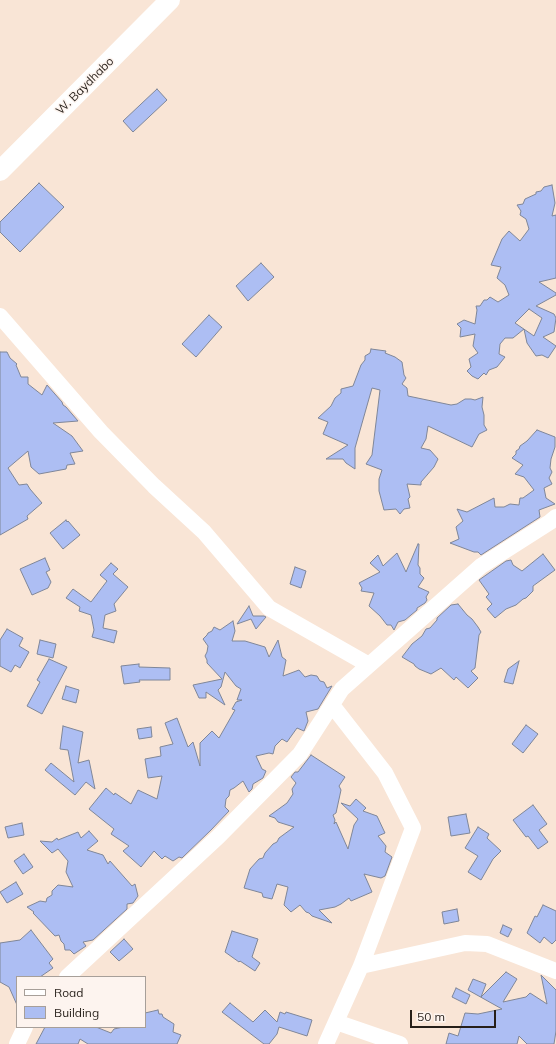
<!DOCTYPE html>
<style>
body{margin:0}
#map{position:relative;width:556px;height:1044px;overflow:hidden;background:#f9e5d6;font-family:Mulish,sans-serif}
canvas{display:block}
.legend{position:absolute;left:16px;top:976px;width:130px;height:52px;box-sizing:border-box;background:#fdf4ef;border:1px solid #a79f99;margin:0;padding:5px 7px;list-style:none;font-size:12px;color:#261f19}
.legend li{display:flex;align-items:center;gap:8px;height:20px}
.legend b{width:20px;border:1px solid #a79f99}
.scale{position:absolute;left:410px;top:1010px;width:86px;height:18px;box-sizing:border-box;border:2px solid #261f19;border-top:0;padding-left:5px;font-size:12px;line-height:14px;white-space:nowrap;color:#261f19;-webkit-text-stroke:3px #fdf4ef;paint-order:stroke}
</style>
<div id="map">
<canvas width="556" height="1044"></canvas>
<ul class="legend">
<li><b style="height:5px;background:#fff"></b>Road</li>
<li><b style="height:11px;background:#adbef3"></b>Building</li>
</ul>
<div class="scale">50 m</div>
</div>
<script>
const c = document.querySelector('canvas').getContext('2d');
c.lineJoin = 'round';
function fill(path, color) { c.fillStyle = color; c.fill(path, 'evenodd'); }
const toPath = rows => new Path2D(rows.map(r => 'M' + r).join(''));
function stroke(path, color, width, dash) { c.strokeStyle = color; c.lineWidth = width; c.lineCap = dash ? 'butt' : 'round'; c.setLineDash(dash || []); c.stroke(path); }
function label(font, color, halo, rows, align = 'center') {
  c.font = font + ' Mulish,sans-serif'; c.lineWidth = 3; c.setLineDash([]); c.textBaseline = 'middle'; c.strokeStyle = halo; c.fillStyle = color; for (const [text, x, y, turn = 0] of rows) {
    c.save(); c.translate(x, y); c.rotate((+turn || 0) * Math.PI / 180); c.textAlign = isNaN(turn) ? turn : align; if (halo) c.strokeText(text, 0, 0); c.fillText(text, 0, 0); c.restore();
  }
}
const building = toPath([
 [157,89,167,100,133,132,123,121,157,89],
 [39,183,64,207,20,252,0,232,0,222,39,183],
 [552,185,555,203,552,216,556,215,556,278,539,282,556,293,556,295,536,306,554,314,556,318,554,332,543,337,556,346,548,358,542,355,536,356,527,343,524,329,513,338,505,338,500,344,499,354,505,357,497,367,489,370,486,375,484,373,478,379,472,376,467,371,471,367,469,359,478,353,473,346,475,334,460,337,461,328,457,324,464,320,475,324,477,310,476,306,480,306,484,300,487,300,490,297,498,302,509,295,505,285,497,278,501,267,491,265,502,239,509,231,520,241,529,229,526,219,520,215,521,211,517,205,523,204,525,199,536,194,536,192,541,191,544,187,552,185],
 [529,309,542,318,534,336,515,323,529,309],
 [261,263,274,277,248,301,236,286,261,263],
 [209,315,222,327,196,357,182,344,209,315],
 [371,349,386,351,385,353,395,357,402,362,404,375,406,378,402,384,407,388,408,396,451,405,457,404,465,399,471,399,475,400,483,397,482,407,484,415,484,425,487,430,479,434,472,447,428,426,426,439,421,448,430,450,438,459,434,467,421,482,421,485,407,484,410,497,408,499,410,508,404,509,400,514,396,509,384,510,379,491,379,479,382,470,366,464,372,455,380,390,372,388,355,448,355,469,346,463,343,459,326,459,348,445,323,434,328,422,318,418,331,406,335,398,341,393,341,389,353,386,361,365,365,360,365,356,370,353,371,349],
 [0,352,7,352,10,358,17,364,16,365,21,377,28,377,28,384,42,395,47,385,62,402,63,405,66,407,78,421,53,423,72,436,83,451,70,453,75,464,67,465,66,469,39,474,31,467,28,451,8,468,19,485,27,484,30,489,42,503,27,516,28,519,0,535,0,352],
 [537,430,555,437,555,447,551,459,550,468,552,472,549,478,552,484,544,488,546,498,555,504,539,510,540,517,481,555,478,552,474,552,450,543,459,539,456,527,463,521,457,509,467,512,494,498,495,507,504,507,510,504,519,505,520,498,523,498,534,490,524,477,515,474,523,465,512,458,516,454,516,451,519,449,520,446,527,441,537,430],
 [66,520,67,522,68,521,80,535,63,549,50,533,66,520],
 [418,544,419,544,418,565,420,568,420,574,424,578,418,587,429,592,426,597,427,600,425,603,417,608,417,610,405,620,398,622,394,630,391,625,387,625,380,616,369,606,374,593,361,591,362,588,359,583,380,572,370,563,378,555,383,566,397,553,406,572,418,544],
 [543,554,555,570,533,586,533,591,526,598,523,599,516,605,506,609,495,618,487,609,492,604,486,597,489,594,479,580,506,561,511,560,513,565,522,571,543,554],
 [45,558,50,570,46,572,51,582,48,588,32,595,20,569,45,558],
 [111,563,118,569,113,574,128,587,114,604,116,611,105,615,103,628,117,631,114,643,92,637,94,630,91,615,79,611,80,607,66,598,73,589,91,602,107,581,100,575,111,563],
 [295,567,306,571,301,588,290,584,295,567],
 [458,604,467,615,472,619,478,627,481,632,479,635,475,668,471,671,478,678,468,688,456,677,454,680,441,668,431,674,419,669,415,666,414,664,402,657,412,644,422,636,426,629,430,628,437,620,437,618,451,605,458,604],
 [249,606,253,616,264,616,266,617,256,629,251,619,237,624,249,606],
 [233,621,235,631,232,641,245,641,265,647,269,657,278,640,282,657,286,660,283,676,299,670,305,677,311,675,317,676,320,681,324,682,327,688,332,686,318,709,306,712,308,721,304,731,297,728,287,742,282,739,275,746,273,754,269,753,256,756,262,769,266,771,263,778,253,784,252,789,249,792,243,781,234,788,230,790,229,796,226,799,225,807,229,811,211,830,182,858,179,857,173,861,165,856,162,859,154,851,141,867,123,851,129,846,111,834,114,829,89,809,106,788,114,795,115,793,131,804,138,790,157,799,162,776,148,778,145,759,161,756,160,747,173,744,165,723,177,718,188,747,193,742,200,766,200,743,212,731,219,738,235,710,232,709,236,702,242,700,237,700,241,689,236,686,225,672,221,687,218,690,225,705,206,692,206,698,199,698,193,685,222,679,207,663,207,660,205,656,207,652,208,646,203,639,207,635,208,633,212,631,214,627,220,630,233,621],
 [7,629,23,638,19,646,29,652,20,668,15,665,11,672,0,666,0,640,7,629],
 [40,640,56,644,53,658,37,654,40,640],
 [49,659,67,667,42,714,27,706,40,682,37,680,49,659],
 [519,661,513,684,504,682,508,669,519,661],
 [139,664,139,667,170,668,170,680,139,680,140,682,124,684,121,666,139,664],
 [66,686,79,690,76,703,62,699,66,686],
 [526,725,538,734,523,753,512,744,526,725],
 [63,726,83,732,78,763,89,760,95,789,86,782,75,795,45,770,51,763,74,782,68,750,60,749,63,726],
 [151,727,152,737,139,739,137,729,151,727],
 [311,755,345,777,339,786,341,790,336,813,333,815,335,820,334,824,336,822,348,849,354,825,358,819,341,803,350,806,356,799,366,808,363,811,377,816,385,833,378,836,386,846,385,852,392,857,385,876,381,878,364,874,372,892,351,901,349,898,341,904,335,907,319,910,332,923,312,916,309,913,306,912,300,905,291,912,284,905,288,887,277,884,272,899,263,897,262,893,244,888,250,869,259,859,263,858,265,853,273,844,277,842,279,838,294,827,278,822,275,818,269,816,287,803,293,794,292,789,296,783,291,777,295,772,298,772,311,755],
 [533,805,547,824,539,830,548,842,538,849,528,836,526,837,513,820,533,805],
 [466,814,470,833,451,836,448,817,466,814],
 [22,823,24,835,8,838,5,827,22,823],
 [478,827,489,834,487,838,501,851,493,859,481,880,468,872,478,856,465,848,478,827],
 [89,831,98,841,87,850,103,855,108,864,110,861,132,886,135,884,138,896,133,903,127,904,127,909,93,940,83,942,86,946,74,954,70,950,65,950,64,944,61,941,59,935,55,936,33,913,34,912,27,907,40,901,46,902,47,898,52,895,52,891,58,885,73,887,66,872,68,861,58,849,52,853,40,841,52,842,57,838,58,840,78,832,81,838,89,831],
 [24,854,33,867,23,874,14,861,24,854],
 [16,882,23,894,7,903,0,892,16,882],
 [543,905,556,911,556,940,552,944,544,937,540,943,527,933,535,916,537,917,543,905],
 [457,909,459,921,444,924,442,912,457,909],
 [503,925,512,929,508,937,500,933,503,925],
 [31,930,53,959,49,963,53,968,40,977,17,977,17,1005,9,987,0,982,0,943,20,940,31,930],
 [232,931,258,939,252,957,260,963,255,971,240,961,239,962,225,952,232,931],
 [124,939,133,949,119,961,110,952,124,939],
 [506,972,517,979,503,1002,526,997,530,993,547,1004,541,975,556,990,556,1031,554,1044,527,1044,519,1036,517,1044,446,1044,449,1033,458,1036,465,1013,478,1014,502,1009,468,990,473,979,486,984,481,997,506,972],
 [456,988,470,995,466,1004,452,997,456,988],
 [230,1003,253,1022,265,1010,277,1022,280,1012,285,1014,286,1012,312,1020,307,1036,279,1027,277,1034,269,1044,264,1044,222,1012,230,1003],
 [158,1010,159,1014,162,1014,163,1017,174,1024,173,1032,181,1035,177,1044,88,1044,80,1039,78,1044,36,1044,45,1027,96,1027,111,1033,114,1029,123,1027,145,1027,145,1013,158,1010]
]);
const minor = toPath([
 [0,316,101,432,154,486,204,532,269,608,369,665],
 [361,966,465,943,487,944,556,971],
 [67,977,218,837,300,754,342,689,481,566,550,522,556,517],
 [336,1022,400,1044],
 [17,1044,25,1027],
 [326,1044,361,966,413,828,385,773,332,705]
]);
const major = toPath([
 [0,171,170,0]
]);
const streetNames = [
 ["W. Baydhabo",85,86,-45]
];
fill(building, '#adbef3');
stroke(building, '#7f8698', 1);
stroke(minor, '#fff', 16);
stroke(major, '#fff', 20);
label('12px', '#261f19', '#fdf4ef', streetNames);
</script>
